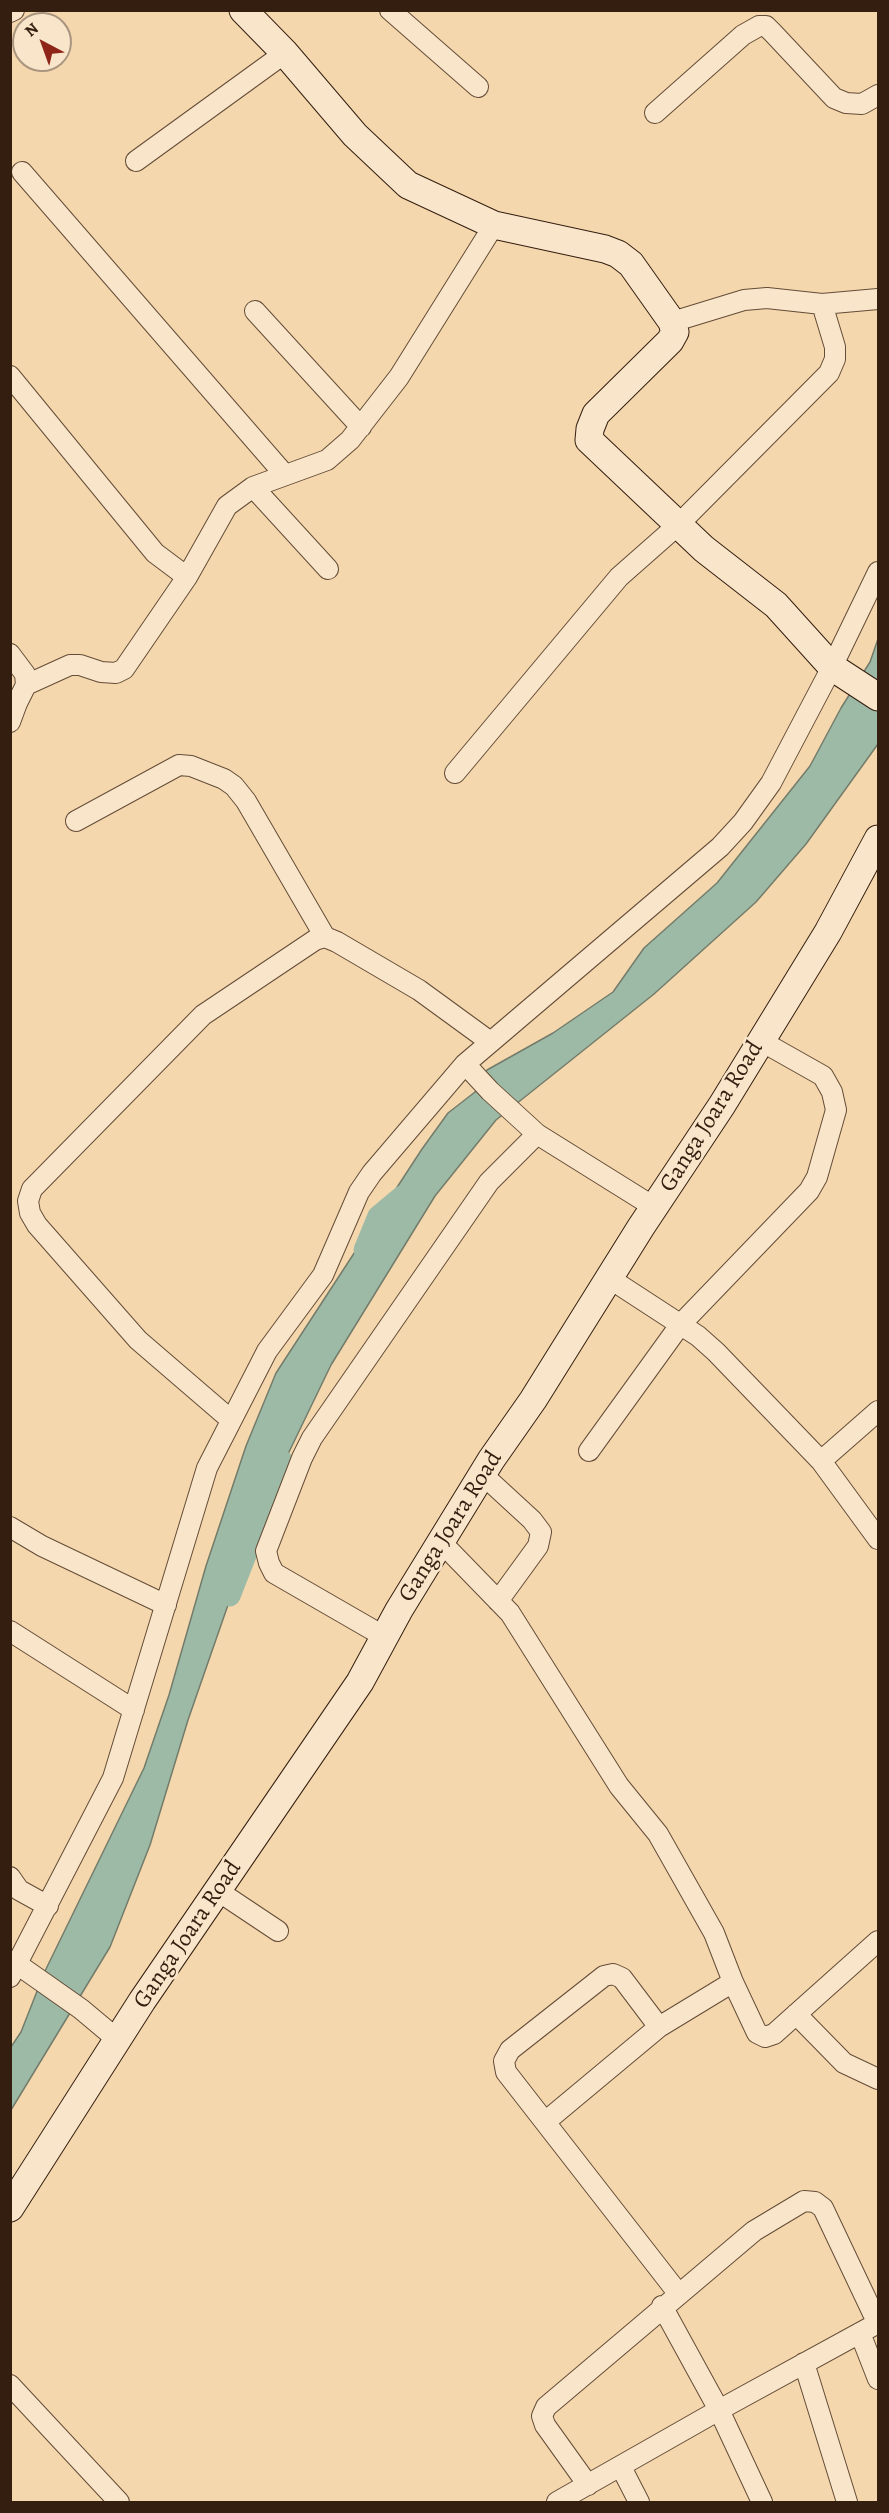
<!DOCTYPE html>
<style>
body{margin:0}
#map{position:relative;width:889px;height:2513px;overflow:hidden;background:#f5d7ad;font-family:Alegreya,serif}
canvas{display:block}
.frame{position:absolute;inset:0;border:12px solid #341e10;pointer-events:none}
.north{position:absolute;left:12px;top:12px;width:60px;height:60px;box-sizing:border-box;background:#f8e5ca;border:2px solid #aa9580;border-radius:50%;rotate:319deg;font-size:16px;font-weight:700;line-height:24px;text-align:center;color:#341e10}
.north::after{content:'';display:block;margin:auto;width:21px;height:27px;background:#8f2418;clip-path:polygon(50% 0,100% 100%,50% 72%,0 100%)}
</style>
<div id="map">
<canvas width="889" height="2513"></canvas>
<div class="frame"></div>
<div class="north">N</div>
</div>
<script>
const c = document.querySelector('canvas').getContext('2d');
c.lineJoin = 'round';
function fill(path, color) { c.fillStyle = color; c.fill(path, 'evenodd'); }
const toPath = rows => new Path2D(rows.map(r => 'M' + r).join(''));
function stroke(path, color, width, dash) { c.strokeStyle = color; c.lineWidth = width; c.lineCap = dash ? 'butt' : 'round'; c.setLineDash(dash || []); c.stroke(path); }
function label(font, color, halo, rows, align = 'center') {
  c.font = font + ' Alegreya,serif'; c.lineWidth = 5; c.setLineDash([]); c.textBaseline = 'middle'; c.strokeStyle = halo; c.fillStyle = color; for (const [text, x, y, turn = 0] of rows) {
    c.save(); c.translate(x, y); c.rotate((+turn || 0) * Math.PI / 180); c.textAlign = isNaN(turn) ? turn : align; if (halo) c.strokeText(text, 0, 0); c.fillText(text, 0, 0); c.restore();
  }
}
const water = toPath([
 [878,639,878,744,806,844,756,902,654,994,496,1120,435,1196,331,1365,261,1510,188,1720,150,1845,110,1947,11,2110,11,2047,21,2032,45,1971,144,1768,169,1695,206,1566,246,1446,276,1373,422,1149,448,1113,475,1092,487,1070,553,1033,613,992,644,948,717,883,810,766,841,708,870,662,878,639]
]);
const canal = toPath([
 [364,1250,378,1216,402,1196],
 [230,1596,283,1461]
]);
const minor = toPath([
 [390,10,478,87],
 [10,12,14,10],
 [655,113,743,35,759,26,766,26,773,33,834,98,846,103,862,104,878,95],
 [136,161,285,53],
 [22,172,285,475],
 [255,311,361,427],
 [672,322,744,300,767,298,822,304,878,299],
 [10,376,155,553,187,577],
 [253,487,328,569],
 [10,654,25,674,26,685,17,703,10,722],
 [26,685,70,665,80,665,101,672,116,673,124,669,187,577,227,506,253,487,327,460,350,440,399,377,494,225],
 [455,773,619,577,678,525,829,373,835,359,835,347,822,304],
 [76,821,179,765,191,766,224,779,234,786,246,801,325,937],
 [465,1064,490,1091,537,1134,654,1207],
 [609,1278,698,1336,716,1352,821,1461,878,1539],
 [231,1420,138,1340,37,1225,30,1213,28,1201,32,1189,203,1015,315,940,325,937,337,942,419,990,489,1041],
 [589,1451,680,1325,809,1191,817,1177,836,1110,832,1092,823,1076,761,1041],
 [821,1461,878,1411],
 [482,1474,532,1520,541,1532,538,1546,498,1601],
 [10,1527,42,1546,166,1605],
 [441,1542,510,1613,619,1786,658,1834,714,1933,733,1982,757,2033,765,2037,774,2034,878,1941],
 [10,1631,134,1710],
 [385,1637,274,1573,269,1563,266,1551,302,1458,312,1438,489,1182,537,1134],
 [10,1877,19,1890,48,1906],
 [218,1891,278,1931],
 [17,1964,81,2009,118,2040],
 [10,1977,113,1778,207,1468,267,1351,323,1275,359,1192,372,1173,465,1064,720,847,743,822,771,783,832,667,878,572],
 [796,2014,844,2063,878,2079],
 [659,2027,622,1978,613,1974,604,1976,510,2050,504,2061,506,2072,678,2293],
 [545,2122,659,2027,733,1982],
 [662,2306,719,2410,762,2502],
 [860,2333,878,2379],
 [804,2363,847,2502],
 [10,2385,119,2502],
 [621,2467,639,2502],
 [588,2485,545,2425,542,2416,546,2407,754,2231,804,2201,815,2202,823,2208,878,2324],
 [557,2502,719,2410,878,2323]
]);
const secondary = toPath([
 [243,10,285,53,355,135,408,185,494,225,605,249,618,254,631,264,672,322,675,332,670,341,596,414,590,429,589,440,704,549,776,605,832,667,878,697],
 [10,2208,142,2001,360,1682,399,1610,491,1460,533,1400,641,1227,722,1105,828,932,878,839]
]);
const streetNames = [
 ["Ganga Joara Road",712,1117,-58],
 ["Ganga Joara Road",451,1527,-58],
 ["Ganga Joara Road",188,1935,-56]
];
fill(water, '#9dbaa6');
stroke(water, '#737c6a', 1.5);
stroke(canal, '#9dbaa6', 21);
stroke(minor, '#644c37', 22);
stroke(secondary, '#341e10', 29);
stroke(minor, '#f8e5ca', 20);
stroke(secondary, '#f8e5ca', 27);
label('24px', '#341e10', '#f8e5ca', streetNames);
</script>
